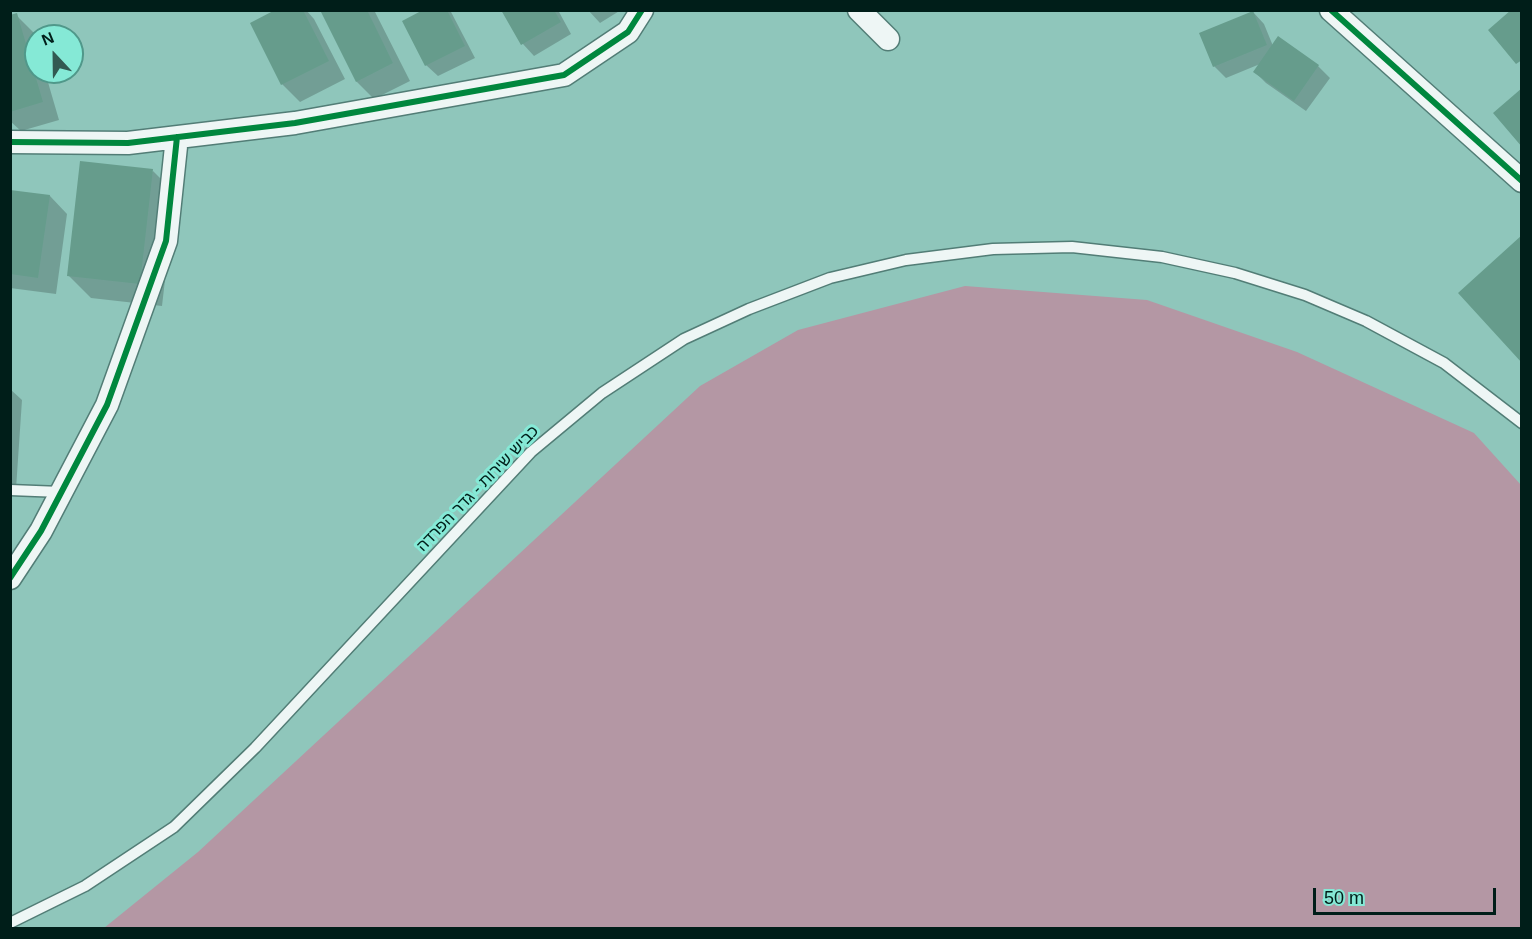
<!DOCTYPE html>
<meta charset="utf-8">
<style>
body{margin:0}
#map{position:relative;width:1532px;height:939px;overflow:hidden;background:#8fc6bb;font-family:Arial,sans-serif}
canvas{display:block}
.frame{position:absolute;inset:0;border:12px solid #001e19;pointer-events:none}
.north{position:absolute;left:24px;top:24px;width:60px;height:60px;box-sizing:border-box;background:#85e9d6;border:2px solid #50988a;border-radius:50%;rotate:338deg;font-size:16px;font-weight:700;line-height:24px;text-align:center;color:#001e19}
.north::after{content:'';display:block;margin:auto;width:21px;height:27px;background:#325952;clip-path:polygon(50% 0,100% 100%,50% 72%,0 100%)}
.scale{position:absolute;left:1313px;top:888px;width:183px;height:27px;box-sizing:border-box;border:3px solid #001e19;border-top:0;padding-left:8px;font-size:18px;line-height:21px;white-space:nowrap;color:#001e19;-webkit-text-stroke:4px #85e9d6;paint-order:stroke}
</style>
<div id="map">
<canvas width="1532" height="939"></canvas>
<div class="frame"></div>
<div class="north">N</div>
<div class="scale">50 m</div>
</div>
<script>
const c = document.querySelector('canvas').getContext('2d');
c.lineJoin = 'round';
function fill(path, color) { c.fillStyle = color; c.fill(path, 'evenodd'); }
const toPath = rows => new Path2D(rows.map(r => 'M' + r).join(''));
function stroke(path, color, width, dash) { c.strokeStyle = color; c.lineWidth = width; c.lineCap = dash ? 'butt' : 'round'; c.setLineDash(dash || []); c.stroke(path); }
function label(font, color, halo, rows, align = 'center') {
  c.font = font + ' Arial,Heebo,sans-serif'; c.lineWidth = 6; c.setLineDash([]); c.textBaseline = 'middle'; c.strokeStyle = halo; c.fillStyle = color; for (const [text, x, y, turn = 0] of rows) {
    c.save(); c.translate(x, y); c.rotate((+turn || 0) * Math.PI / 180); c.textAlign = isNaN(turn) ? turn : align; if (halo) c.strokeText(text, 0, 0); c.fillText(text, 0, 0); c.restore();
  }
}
const green = toPath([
 [965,286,1147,300,1297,352,1474,433,1521,485,1521,928,104,928,198,852,700,386,798,330]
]);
const shadow = toPath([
 [279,10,306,10,314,19,345,79,300,102,282,84],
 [321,10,374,10,410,81,374,99,357,82],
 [426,10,450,10,475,58,438,76,426,65],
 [558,10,571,34,534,56,523,44,503,11],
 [588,10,621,10,600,23],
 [1253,12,1264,24,1273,46,1278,38,1318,66,1330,78,1306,111,1266,83,1255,72,1260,64,1226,78,1214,66],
 [16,15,34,33,36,72,45,72,59,120,21,131,10,121,10,17],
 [153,171,175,193,162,306,91,298,68,275],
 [10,191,50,196,67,214,56,294,10,288],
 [10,389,22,400,16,489,10,489]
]);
const building = toPath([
 [275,10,303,10,329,61,281,85,250,23],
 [320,10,367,10,393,63,356,82],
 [423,10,447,10,465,46,425,66,402,21],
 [501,10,554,10,561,22,521,45],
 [1511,10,1522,10,1522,60,1516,64,1488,30],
 [1253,11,1267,45,1213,67,1199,33],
 [17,13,43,102,10,112,10,15],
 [1278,36,1319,65,1294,101,1253,72],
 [1522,88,1522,147,1493,113],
 [80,161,153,169,140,284,67,276],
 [10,190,50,195,38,278,10,274],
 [1522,235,1522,363,1458,293]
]);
const lane = toPath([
 [10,490,61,492],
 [10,923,85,886,174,827,255,748,531,452,602,393,684,339,749,309,830,278,906,260,993,249,1072,247,1162,257,1235,273,1305,295,1366,321,1444,363,1522,423]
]);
const street = toPath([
 [859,10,888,39],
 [1331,10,1522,181],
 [10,142,128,143,295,123,564,75,628,32,642,10],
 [10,578,41,531,107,405,166,241,177,137]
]);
const cycleway = toPath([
 [1331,10,1522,181],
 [10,142,128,143,295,123,564,75,628,32,642,10],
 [10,578,41,531,107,405,166,241,177,137]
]);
const streetNames = [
 ["כביש שירות - גדר הפרדה",478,489,-46]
];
fill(green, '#b497a4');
fill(shadow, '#0003');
fill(building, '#669c8c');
stroke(lane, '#527d76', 13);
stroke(street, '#527d76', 25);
stroke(lane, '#eef6f5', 10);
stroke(street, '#eef6f5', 22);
stroke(cycleway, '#00873e', 6);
label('16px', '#001e19', '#85e9d6', streetNames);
</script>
